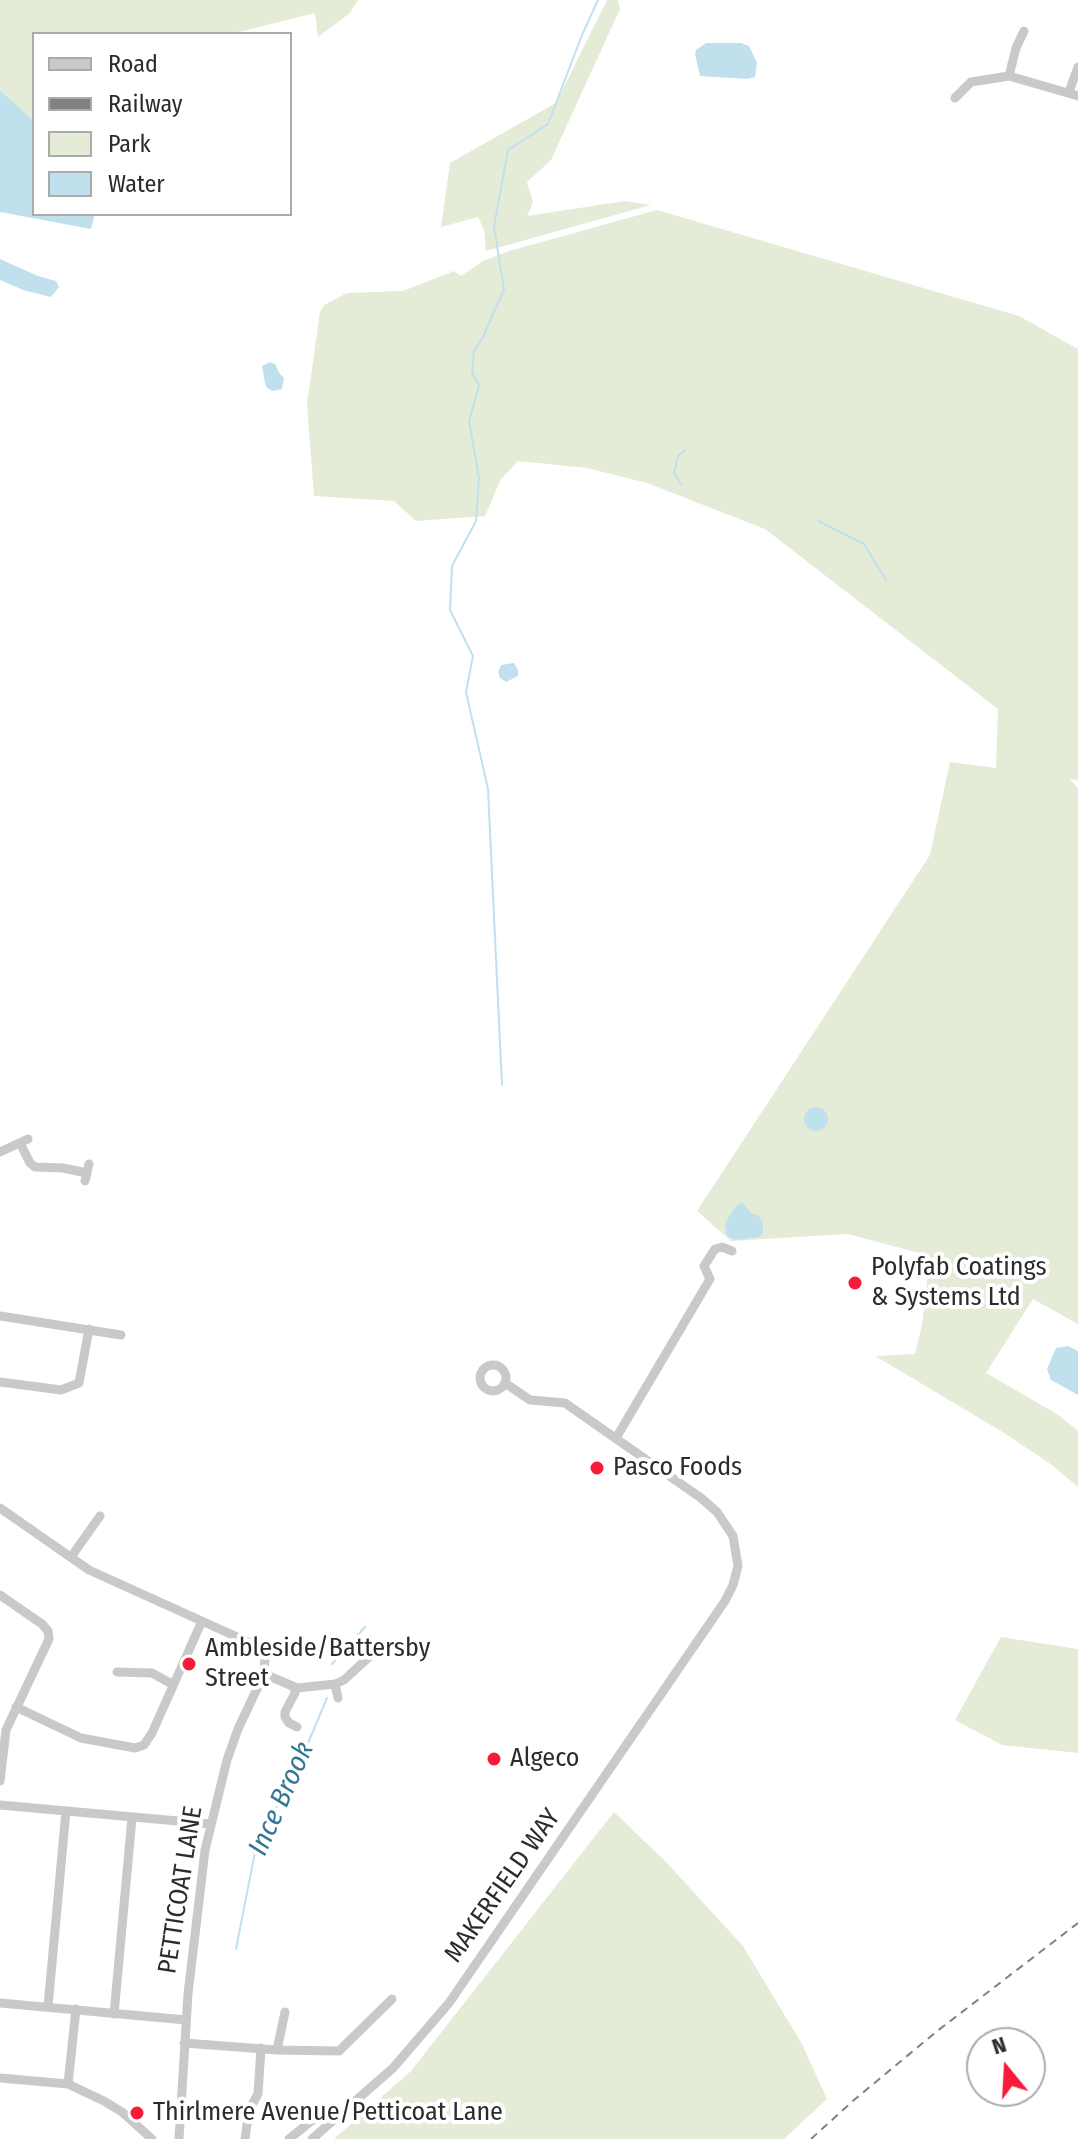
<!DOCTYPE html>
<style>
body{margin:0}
#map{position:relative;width:1078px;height:2139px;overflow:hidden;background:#fff;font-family:"Fira Sans Condensed",sans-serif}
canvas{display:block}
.legend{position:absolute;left:32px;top:32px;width:260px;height:184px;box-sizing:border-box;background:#fff;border:2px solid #ababab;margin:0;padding:10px 14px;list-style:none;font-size:24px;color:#2c2c2c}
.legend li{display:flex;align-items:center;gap:16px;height:40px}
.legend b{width:40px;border:2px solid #ababab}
.north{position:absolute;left:966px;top:2027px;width:80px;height:80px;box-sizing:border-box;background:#fff;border:2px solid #ababab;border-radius:50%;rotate:342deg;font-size:22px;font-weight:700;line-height:32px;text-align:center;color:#2c2c2c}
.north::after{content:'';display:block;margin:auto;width:28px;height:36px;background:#f61b3b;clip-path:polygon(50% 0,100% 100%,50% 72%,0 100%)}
</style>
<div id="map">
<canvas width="1078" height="2139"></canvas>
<ul class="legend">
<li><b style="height:10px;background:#c9c9c9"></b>Road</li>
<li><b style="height:10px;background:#818181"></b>Railway</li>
<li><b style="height:22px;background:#e4ecd7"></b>Park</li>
<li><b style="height:22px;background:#c1e0ee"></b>Water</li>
</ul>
<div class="north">N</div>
</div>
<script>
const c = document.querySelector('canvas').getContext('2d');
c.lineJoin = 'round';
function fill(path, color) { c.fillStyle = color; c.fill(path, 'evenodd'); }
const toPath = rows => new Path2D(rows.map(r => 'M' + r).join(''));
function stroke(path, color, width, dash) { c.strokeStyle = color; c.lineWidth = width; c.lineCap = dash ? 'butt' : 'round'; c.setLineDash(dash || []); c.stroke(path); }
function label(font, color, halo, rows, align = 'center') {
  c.font = font + ' "Fira Sans Condensed",sans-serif'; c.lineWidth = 8; c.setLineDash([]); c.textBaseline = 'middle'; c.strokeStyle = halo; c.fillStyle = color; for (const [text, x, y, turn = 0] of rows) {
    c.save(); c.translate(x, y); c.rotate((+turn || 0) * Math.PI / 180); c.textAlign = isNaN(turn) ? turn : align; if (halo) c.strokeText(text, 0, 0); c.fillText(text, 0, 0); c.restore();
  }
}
const green = toPath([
 [0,0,358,0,350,13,318,37,315,13,231,34,34,34,34,121,0,90],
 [607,0,618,0,620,9,551,160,527,182,533,202,527,216,625,201,651,205,486,251,484,230,478,217,441,227,450,163,556,103],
 [657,210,1019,316,1078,349,1078,780,1070,779,1078,789,1078,1324,1033,1299,986,1373,1057,1414,1078,1431,1078,1487,1052,1465,1001,1431,875,1356,915,1354,922,1325,930,1256,848,1234,731,1241,697,1211,930,855,950,762,996,768,998,709,765,529,647,483,587,468,518,461,501,479,485,516,416,521,394,501,314,496,307,404,320,312,324,305,347,293,403,291,454,271,461,276,483,261,509,251],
 [1001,1637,1078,1649,1078,1753,1002,1745,955,1720],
 [614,1812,666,1862,743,1946,802,2044,827,2099,784,2139,334,2139,411,2071]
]);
const water = toPath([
 [706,43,741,43,749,46,757,63,755,77,747,79,700,76,695,54,696,50],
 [0,90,34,121,34,214,95,214,91,229,0,212],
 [0,259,38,276,56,281,59,287,51,297,23,290,0,280],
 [270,362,275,364,280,374,284,378,282,389,273,391,267,388,265,383,262,366],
 [514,663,518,670,518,676,506,682,500,678,498,672,501,665],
 '804 1119a12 12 0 1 1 24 0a12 12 0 1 1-24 0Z',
 [740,1203,743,1203,751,1213,759,1216,763,1223,763,1234,759,1237,736,1240,730,1238,727,1235,725,1224,732,1211],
 [1068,1346,1078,1351,1078,1395,1051,1380,1047,1369,1056,1348]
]);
const stream = toPath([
 [682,485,674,474,678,456,685,450],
 [818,521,864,544,886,580],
 [502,1085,488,789,466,692,473,656,450,610,452,566,476,521,479,478,469,421,479,386,472,372,474,350,482,339,504,290,494,226,508,150,548,124,582,35,598,0],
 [332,1664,365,1627],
 [236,1949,257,1842,295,1774,327,1698]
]);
const minor = toPath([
 [1009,76,1016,48,1024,31],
 [1069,92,1078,67],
 [955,98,971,82,1009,76,1078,96],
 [20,1143,30,1163,35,1167,63,1168,87,1173],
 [0,1152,28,1139],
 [85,1181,89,1164],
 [0,1316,121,1335],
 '480 1378a13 13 0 1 1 26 0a13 13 0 1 1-26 0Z',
 [0,1382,61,1390,79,1383,89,1329],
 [616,1438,710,1279,704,1266,715,1249,722,1247,732,1251],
 [0,1508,89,1570,257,1646,265,1656,264,1674,238,1729,227,1760,205,1850,188,1994,179,2139],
 [71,1557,100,1516],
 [0,1595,42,1624,48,1631,49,1639,6,1730,0,1781],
 [117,1672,152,1673,172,1684],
 [264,1674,297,1688,335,1684,344,1680,382,1645],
 [335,1684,338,1698],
 [294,1687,295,1693,285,1712,285,1717,289,1723,297,1727],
 [16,1707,81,1738,135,1748,144,1745,152,1733,202,1621],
 [0,1805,211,1824],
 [0,2003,186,2020],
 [48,2006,66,1811],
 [114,2014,132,1818],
 [184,2043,277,2050,339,2051,392,1999],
 [277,2050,285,2012],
 [0,2078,68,2084,104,2101,122,2112,152,2139],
 [68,2084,76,2009],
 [245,2139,249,2110,258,2094,261,2048],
 [289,2139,325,2110],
 [312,2139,393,2068,449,2003,725,1601,733,1585,738,1566,733,1536,717,1512,701,1498,565,1403,530,1400,505,1383]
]);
const rail = toPath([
 [811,2139,854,2100,936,2032,1078,1923]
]);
const markers = [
 [855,1283,8,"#f61b3b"],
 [597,1468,8,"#f61b3b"],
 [189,1664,8,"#f61b3b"],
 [494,1759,8,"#f61b3b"],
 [137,2113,8,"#f61b3b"]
];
const poiNames = [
 ["Polyfab Coatings",871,1268],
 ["& Systems Ltd",871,1298],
 ["Pasco Foods",613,1468],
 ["Ambleside/Battersby",205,1649],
 ["Street",205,1679],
 ["Algeco",510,1759],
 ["Thirlmere Avenue/Petticoat Lane",153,2113]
];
const streetNames = [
 ["MAKERFIELD WAY",503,1886,-55],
 ["PETTICOAT LANE",181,1890,-81]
];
const waterNames = [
 ["Ince Brook",282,1799,-66]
];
fill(green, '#e4ecd7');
fill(water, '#c1e0ee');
stroke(stream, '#c1e0ee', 2);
stroke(minor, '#c9c9c9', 9);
stroke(rail, '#818181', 2, [8, 6]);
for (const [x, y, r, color] of markers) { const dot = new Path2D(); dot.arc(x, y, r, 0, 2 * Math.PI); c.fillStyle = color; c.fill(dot); stroke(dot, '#fff', 3); }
label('26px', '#2c2c2c', '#fff', poiNames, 'left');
label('26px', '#2c2c2c', '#fff', streetNames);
label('italic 28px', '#337695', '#fff', waterNames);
</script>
